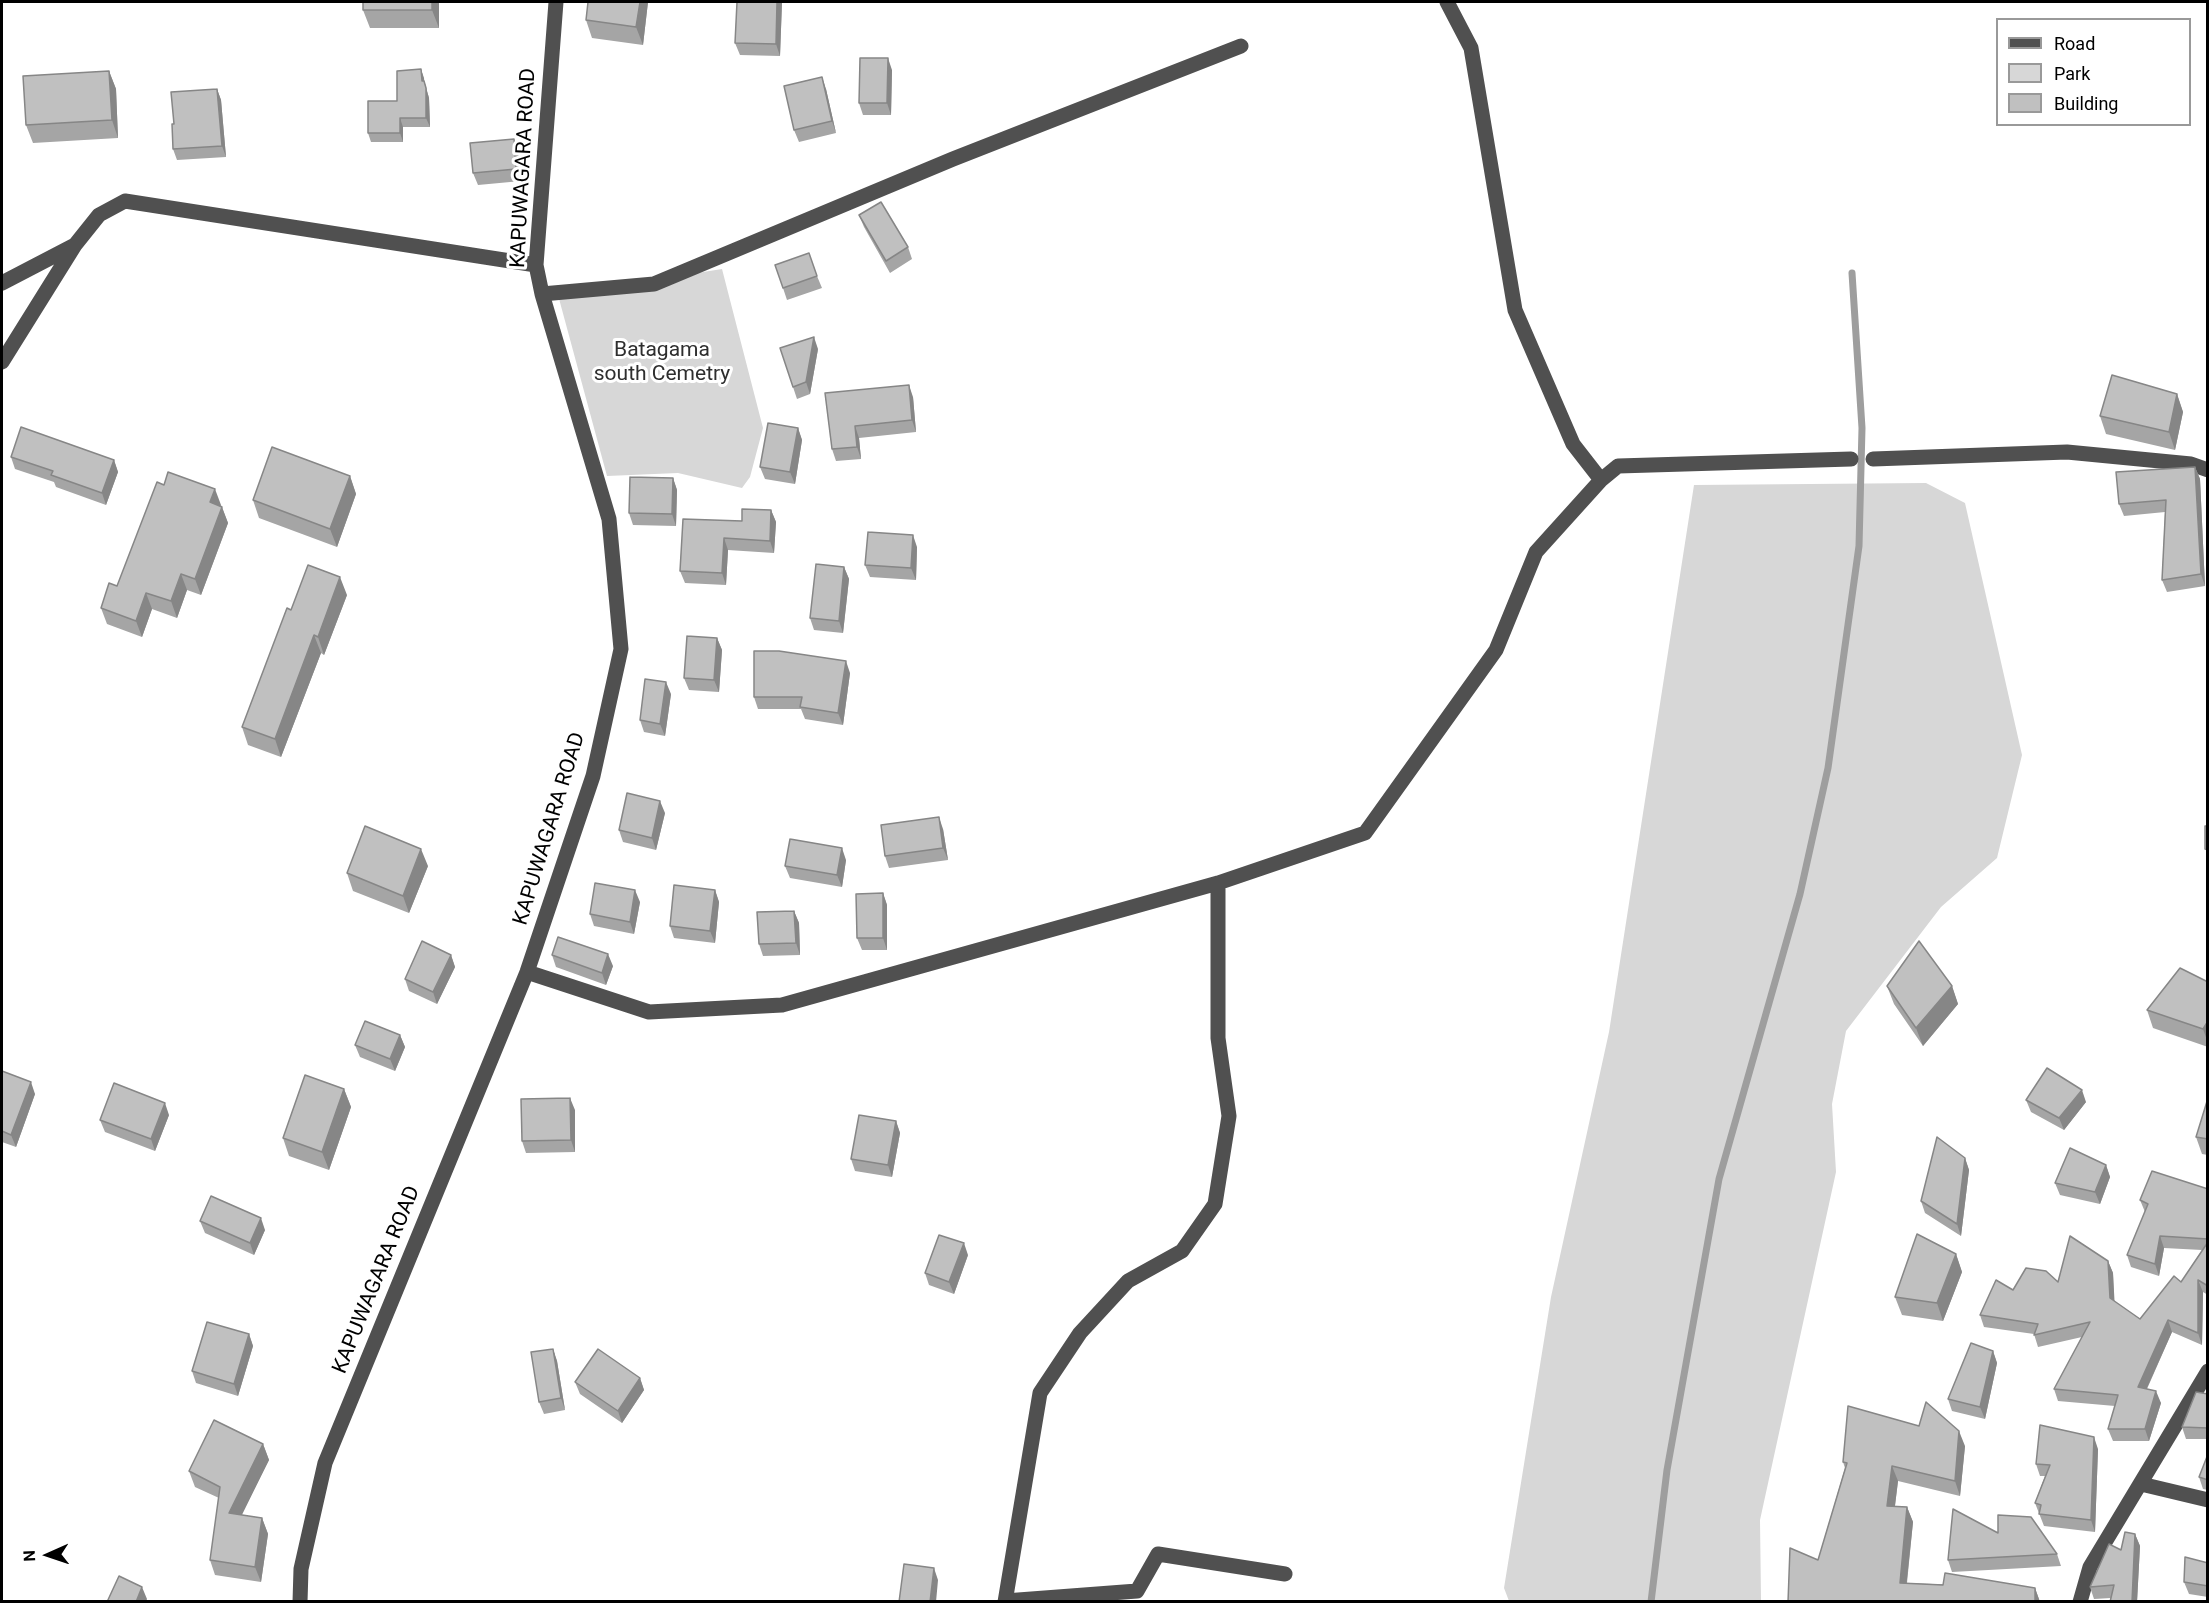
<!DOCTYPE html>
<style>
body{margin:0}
#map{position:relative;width:2209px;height:1603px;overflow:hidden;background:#fff;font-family:Roboto,sans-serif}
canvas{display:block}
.frame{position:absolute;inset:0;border:3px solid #000;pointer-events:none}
.legend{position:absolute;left:1996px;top:18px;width:195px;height:108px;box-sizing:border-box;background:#fff;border:2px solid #999;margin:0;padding:8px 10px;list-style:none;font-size:18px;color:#000}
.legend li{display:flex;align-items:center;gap:12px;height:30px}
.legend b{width:30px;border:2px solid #999}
.north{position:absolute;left:18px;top:1525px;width:60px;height:60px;-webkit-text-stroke:4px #fff;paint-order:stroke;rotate:267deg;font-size:16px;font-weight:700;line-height:24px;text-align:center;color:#000}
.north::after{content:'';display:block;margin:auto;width:21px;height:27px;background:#000;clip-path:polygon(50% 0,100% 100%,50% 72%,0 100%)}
</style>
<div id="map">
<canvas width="2209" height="1603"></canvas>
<div class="frame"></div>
<ul class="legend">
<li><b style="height:8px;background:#505050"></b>Road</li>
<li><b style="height:16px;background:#d7d7d7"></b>Park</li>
<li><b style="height:16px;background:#c0c0c0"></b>Building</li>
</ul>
<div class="north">N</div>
</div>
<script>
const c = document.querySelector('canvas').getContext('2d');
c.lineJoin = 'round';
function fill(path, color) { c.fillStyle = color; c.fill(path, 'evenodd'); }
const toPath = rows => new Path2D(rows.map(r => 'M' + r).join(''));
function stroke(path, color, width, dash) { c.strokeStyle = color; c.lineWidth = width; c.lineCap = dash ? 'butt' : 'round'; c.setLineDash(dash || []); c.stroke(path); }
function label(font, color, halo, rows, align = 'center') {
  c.font = font + ' Roboto,sans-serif'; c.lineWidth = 6; c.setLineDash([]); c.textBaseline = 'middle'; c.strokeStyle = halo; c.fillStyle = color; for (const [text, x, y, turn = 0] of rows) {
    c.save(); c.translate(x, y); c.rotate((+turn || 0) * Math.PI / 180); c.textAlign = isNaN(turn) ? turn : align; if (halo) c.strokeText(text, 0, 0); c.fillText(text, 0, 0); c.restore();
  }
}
const green = toPath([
 [722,269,763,428,750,477,742,488,678,473,607,476,558,295],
 [1926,483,1965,503,2022,755,1997,858,1941,907,1846,1031,1832,1104,1836,1172,1760,1520,1761,1601,1509,1601,1504,1588,1551,1297,1609,1032,1694,485]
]);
const stream = toPath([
 [1651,1602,1667,1470,1719,1179,1800,894,1828,768,1859,546,1862,428,1852,273]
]);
const minor = toPath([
 [1447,2,1471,48,1515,310,1573,444,1601,480],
 [2,283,75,245],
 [542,294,654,284,953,159,1241,46],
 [2,362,75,245,99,215,125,201,536,265],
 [1873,459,2067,452,2191,464,2208,470],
 [527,972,649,1012,782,1005,1218,883,1365,833,1496,650,1536,552,1601,480,1618,466,1851,459],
 [2141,1484,2208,1500],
 [1005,1601,1137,1591,1158,1554,1285,1574],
 [300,1602,301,1569,325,1463,527,972,593,776,621,649,609,519,542,294,536,265,556,2],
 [1005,1602,1040,1393,1080,1333,1128,1281,1182,1251,1215,1204,1229,1116,1218,1038,1218,883],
 [2080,1602,2090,1567,2208,1371]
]);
const wall = toPath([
 [363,2,439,2,439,28,370,28,363,10],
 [648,2,643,45,592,38,586,20],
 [782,2,780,56,740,55,735,43],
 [421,69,429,98,430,127,403,127,403,142,371,142,368,133,397,101],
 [892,70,891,115,863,115,859,103],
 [109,71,116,89,118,138,33,143,26,125],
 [217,89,221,100,226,157,177,160,173,149,174,124],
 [826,89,836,133,799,142,794,130],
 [518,151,521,181,478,185,473,173],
 [859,215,908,247,912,259,890,273,864,227],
 [817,276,822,288,787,300,783,288],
 [818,349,810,394,797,399,793,387],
 [825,393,913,397,916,432,859,438,861,459,836,461,832,449],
 [2177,394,2183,412,2175,450,2106,434,2100,416],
 [798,428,802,440,795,484,765,479,760,467],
 [11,457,114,460,118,472,106,505,56,487,54,482,15,469],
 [2195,467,2200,479,2205,586,2167,592,2162,580,2165,512,2124,516,2119,504],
 [350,476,356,494,337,547,259,518,253,500],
 [673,478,677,490,676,526,633,525,629,513],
 [221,505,228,523,201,595,187,590,177,618,152,609,142,637,107,624,101,608],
 [771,510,776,522,774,553,728,550,726,585,685,583,680,571,742,521],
 [917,547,916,580,870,577,865,565],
 [844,567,849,579,843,633,814,630,810,618],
 [347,595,324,655,321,653,281,757,248,745,242,727,291,610],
 [717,638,722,650,719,692,689,690,684,678],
 [850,673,843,725,805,719,801,709,758,709,754,697],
 [671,694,665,736,644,732,640,720],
 [665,813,656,850,623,842,619,830],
 [943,829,948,860,889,868,885,856],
 [846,860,842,887,790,878,785,866],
 [428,866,409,913,353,891,347,873],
 [715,890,719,902,715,943,674,938,670,926],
 [883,893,887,905,887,950,862,950,857,938],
 [640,902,634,934,594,926,590,914],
 [794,911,799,923,800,955,763,956,759,944],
 [451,955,455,967,437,1004,409,991,405,979],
 [552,955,613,966,606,985,556,967],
 [2208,982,2208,1047,2153,1028,2147,1010],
 [1887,986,1952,986,1958,1004,1923,1046,1894,1004],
 [400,1035,405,1047,395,1071,360,1057,355,1045],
 [2,1071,35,1094,16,1147,2,1142],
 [344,1089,351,1107,329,1170,289,1156,283,1138],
 [2208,1098,2208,1155,2202,1154,2196,1137],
 [2026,1100,2086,1102,2064,1130,2031,1112],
 [575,1110,575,1152,526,1153,522,1141],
 [169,1115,155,1151,105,1132,100,1120],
 [896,1121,900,1133,892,1177,855,1171,851,1159],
 [1965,1158,1969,1170,1961,1236,1925,1213,1921,1201],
 [2106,1165,2110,1177,2100,1204,2060,1195,2055,1183],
 [2208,1189,2208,1295,2203,1292,2202,1345,2172,1332,2147,1389,2161,1403,2149,1441,2113,1441,2108,1429,2115,1406,2058,1401,2054,1389,2082,1337,2038,1347,2034,1334,1984,1327,1980,1315,2013,1290,2058,1282,2108,1261,2113,1273,2114,1301,2140,1319,2181,1282,2202,1250,2164,1248,2159,1276,2131,1267,2127,1255,2145,1212,2140,1200],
 [200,1221,265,1230,254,1255,205,1233],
 [1956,1254,1962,1272,1943,1321,1902,1315,1895,1297],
 [968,1255,954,1294,929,1285,925,1273],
 [249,1334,253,1346,238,1396,196,1383,192,1371],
 [553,1349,557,1361,565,1410,544,1414,539,1402],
 [1993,1351,1997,1363,1985,1419,1952,1411,1948,1399],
 [640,1378,644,1390,622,1423,580,1394,575,1382],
 [2208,1394,2208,1439,2186,1439,2182,1427],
 [263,1444,269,1460,241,1515,262,1518,268,1534,261,1582,215,1575,210,1560,219,1498,195,1487,189,1471],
 [1965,1446,1960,1496,1898,1481,1895,1506,1907,1507,1913,1522,1907,1583,2035,1588,2040,1602,1788,1602,1818,1560,1845,1468,1843,1462],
 [2098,1449,2095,1532,2044,1526,2035,1503,2045,1476,2040,1476,2036,1464],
 [2208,1454,2208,1490,2203,1489,2199,1477],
 [1998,1533,2057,1554,2061,1566,1952,1572,1948,1560],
 [2135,1534,2140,1546,2137,1602,2110,1602,2111,1598,2094,1599,2090,1587],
 [2208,1563,2208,1597,2189,1594,2184,1582]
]);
const shadedWall = toPath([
 [432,2,439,2,439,28,432,10],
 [640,2,648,2,643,45,636,27],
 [777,2,782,2,780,56,776,44],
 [888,58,892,70,891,115,887,103],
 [421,69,424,78,425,90,422,81],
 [109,71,116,89,118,138,112,120],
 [822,77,826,89,836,133,832,121],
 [424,81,429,98,430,127,426,118],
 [217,89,221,100,226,157,222,146],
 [400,118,403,127,403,142,400,133],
 [514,139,518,151,521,181,516,169],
 [814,337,818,349,810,394,806,382],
 [909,385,913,397,916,432,912,420],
 [2177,394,2183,412,2175,450,2169,432],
 [855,426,859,438,861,459,857,447],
 [798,428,802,440,795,484,790,472],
 [114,460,118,472,106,505,102,493],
 [2195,467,2200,479,2205,586,2201,574],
 [350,476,356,494,337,547,330,529],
 [673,478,677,490,676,526,672,514],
 [215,489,221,505,216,519,210,502],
 [222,507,228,523,201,595,195,579],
 [771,510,776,522,774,553,770,541],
 [913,535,917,547,916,580,911,568],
 [724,538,728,550,726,585,722,573],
 [844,567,849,579,843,633,839,621],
 [181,574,187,590,177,618,171,601],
 [340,577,347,595,324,655,318,637],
 [146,593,152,609,142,637,136,621],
 [314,635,321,653,281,757,275,739],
 [717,638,722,650,719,692,714,680],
 [846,661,850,673,843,725,838,713],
 [666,682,671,694,665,736,660,724],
 [660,801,665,813,656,850,652,838],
 [939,817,943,829,948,860,943,848],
 [842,848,846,860,842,887,837,875],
 [421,849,428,866,409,913,403,896],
 [635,890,640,902,634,934,630,922],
 [715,890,719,902,715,943,710,931],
 [883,893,887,905,887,950,883,938],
 [794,911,799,923,800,955,796,943],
 [608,954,613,966,606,985,602,973],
 [451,955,455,967,437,1004,433,992],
 [1952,986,1958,1004,1923,1046,1916,1028],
 [2208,1021,2208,1043,2203,1029],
 [400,1035,405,1047,395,1071,390,1059],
 [31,1082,35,1094,16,1147,11,1135],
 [344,1089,351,1107,329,1170,322,1152],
 [2082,1090,2086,1102,2064,1130,2059,1118],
 [570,1098,575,1110,575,1152,571,1140],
 [165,1103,169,1115,155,1151,151,1139],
 [896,1121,900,1133,892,1177,888,1165],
 [1965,1158,1969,1170,1961,1236,1957,1224],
 [2106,1165,2110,1177,2100,1204,2095,1192],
 [261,1218,265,1230,254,1255,250,1243],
 [2160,1236,2164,1248,2159,1276,2155,1264],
 [964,1243,968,1255,954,1294,949,1282],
 [1956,1254,1962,1272,1943,1321,1937,1303],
 [2108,1261,2113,1273,2115,1310,2110,1298],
 [2198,1280,2203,1292,2202,1345,2198,1333],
 [2168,1320,2172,1332,2142,1399,2138,1387],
 [249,1334,253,1346,238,1396,234,1384],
 [553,1349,557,1361,565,1410,561,1398],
 [1993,1351,1997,1363,1985,1419,1980,1407],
 [640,1378,644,1390,622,1423,618,1411],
 [2156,1391,2161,1403,2149,1441,2145,1429],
 [1959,1431,1965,1446,1960,1496,1955,1481],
 [2094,1437,2098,1449,2095,1532,2091,1520],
 [263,1444,269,1460,235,1529,229,1513],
 [1892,1466,1898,1481,1893,1521,1887,1506],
 [1907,1507,1913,1522,1905,1598,1900,1583],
 [262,1518,268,1534,261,1582,255,1567],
 [2135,1534,2140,1546,2137,1602,2132,1602],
 [934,1568,938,1580,936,1602,930,1602],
 [142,1587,147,1599,146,1602,136,1602],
 [2035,1588,2040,1602,2035,1602]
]);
const building = toPath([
 [363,2,432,2,432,10,363,10,363,2],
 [588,2,640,2,636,27,586,20,588,2],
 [737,2,777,2,776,44,735,43,737,2],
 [860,58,888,58,887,103,859,103,860,58],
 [421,69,422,81,424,81,426,88,426,118,400,118,400,133,368,133,368,101,397,101,397,71,421,69],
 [109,71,112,120,26,125,23,76,109,71],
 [822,77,832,121,794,130,784,86,822,77],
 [217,89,222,146,173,149,172,124,174,124,171,92,217,89],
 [514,139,516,169,473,173,470,143,514,139],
 [881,202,908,247,886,261,859,215,881,202],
 [809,253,817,276,783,288,775,265,809,253],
 [814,337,806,382,793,387,780,348,814,337],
 [2112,375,2177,394,2169,432,2100,416,2112,375],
 [909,385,912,420,855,426,857,447,832,449,825,393,909,385],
 [768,423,798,428,790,472,760,467,768,423],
 [21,427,114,460,102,493,51,475,53,471,11,457,21,427],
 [272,447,350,476,330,529,253,500,272,447],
 [2195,467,2201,574,2162,580,2166,500,2119,504,2116,472,2195,467],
 [168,472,215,489,210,502,222,507,195,579,181,574,171,601,146,593,136,621,101,608,109,583,117,586,157,482,164,485,168,472],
 [630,477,673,478,672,514,629,513,630,477],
 [742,509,771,510,770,541,724,538,722,573,680,571,683,519,742,521,742,509],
 [868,532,913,535,911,568,865,565,868,532],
 [816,564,844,567,839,621,810,618,816,564],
 [308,565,340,577,318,637,314,635,275,739,242,727,287,608,291,610,308,565],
 [687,636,717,638,714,680,684,678,687,636],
 [754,651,779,651,846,661,838,713,800,707,802,697,754,697,754,651],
 [645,679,666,682,660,724,640,720,645,679],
 [627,793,660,801,652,838,619,830,627,793],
 [939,817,943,848,885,856,881,825,939,817],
 [365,826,421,849,403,896,347,873,365,826],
 [2205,826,2208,826,2208,850,2205,849,2205,826],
 [790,839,842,848,837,875,785,866,790,839],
 [595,883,635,890,630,922,590,914,595,883],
 [674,885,715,890,710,931,670,926,674,885],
 [883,893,883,938,857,938,856,894,883,893],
 [794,911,796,943,759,944,757,912,794,911],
 [558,937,608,954,602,973,552,955,558,937],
 [422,941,451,955,433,992,405,979,422,941],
 [1919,941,1952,986,1916,1028,1887,986,1919,941],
 [2180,968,2208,982,2208,1021,2203,1029,2147,1010,2180,968],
 [365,1021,400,1035,390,1059,355,1045,365,1021],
 [2047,1068,2082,1090,2059,1118,2026,1100,2047,1068],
 [2,1071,31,1082,11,1135,2,1131,2,1071],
 [305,1075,344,1089,322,1152,283,1138,305,1075],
 [114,1083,165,1103,151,1139,100,1120,114,1083],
 [570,1098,571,1140,522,1141,521,1099,570,1098],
 [2208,1098,2208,1139,2196,1137,2208,1098],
 [859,1115,896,1121,888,1165,851,1159,859,1115],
 [1937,1137,1965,1158,1957,1224,1921,1201,1937,1137],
 [2070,1148,2106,1165,2095,1192,2055,1183,2070,1148],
 [2152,1171,2208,1189,2208,1239,2160,1236,2155,1264,2127,1255,2148,1204,2140,1200,2152,1171],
 [211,1196,261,1218,250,1243,200,1221,211,1196],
 [1917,1234,1956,1254,1937,1303,1895,1297,1917,1234],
 [939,1235,964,1243,949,1282,925,1273,939,1235],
 [2070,1236,2108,1261,2110,1298,2140,1319,2174,1276,2181,1282,2208,1242,2208,1286,2198,1280,2198,1333,2168,1320,2138,1387,2156,1391,2145,1429,2108,1429,2118,1395,2054,1389,2090,1322,2034,1335,2038,1324,1980,1315,1996,1280,2013,1290,2026,1268,2046,1271,2058,1282,2070,1236],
 [207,1322,249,1334,234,1384,192,1371,207,1322],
 [1971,1343,1993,1351,1980,1407,1948,1399,1971,1343],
 [553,1349,561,1398,539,1402,531,1352,553,1349],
 [598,1349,640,1378,618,1411,575,1382,598,1349],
 [2196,1392,2208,1394,2208,1428,2182,1427,2196,1392],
 [1926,1402,1959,1431,1955,1481,1892,1466,1887,1506,1907,1507,1900,1583,1943,1585,1945,1573,2035,1588,2035,1602,1788,1602,1790,1548,1818,1560,1847,1463,1843,1462,1848,1406,1919,1426,1926,1402],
 [214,1420,263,1444,229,1513,262,1518,255,1567,210,1560,220,1487,189,1471,214,1420],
 [2040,1425,2094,1437,2091,1520,2039,1514,2041,1505,2035,1503,2050,1465,2036,1464,2040,1425],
 [2208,1454,2208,1480,2199,1477,2208,1454],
 [1953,1509,1998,1533,1998,1515,2031,1517,2057,1554,1948,1560,1953,1509],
 [2125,1532,2135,1534,2132,1602,2110,1602,2114,1585,2090,1587,2109,1544,2121,1550,2125,1532],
 [2185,1557,2208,1563,2208,1586,2184,1582,2185,1557],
 [904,1564,934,1568,930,1602,899,1602,904,1564],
 [119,1576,142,1587,136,1602,107,1602,119,1576]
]);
const streetNames = [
 ["KAPUWAGARA ROAD",524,168,-87],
 ["KAPUWAGARA ROAD",550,829,-73],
 ["KAPUWAGARA ROAD",377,1280,-68]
];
const parkNames = [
 ["Batagama",662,351],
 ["south Cemetry",662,375]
];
fill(green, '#d7d7d7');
stroke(stream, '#9e9e9e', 7);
stroke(minor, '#505050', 15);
fill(wall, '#a5a5a5');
fill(shadedWall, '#868686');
fill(building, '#c0c0c0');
stroke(building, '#868686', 1.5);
label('21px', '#000', '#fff', streetNames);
label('21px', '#2e2e2e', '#fff', parkNames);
</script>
